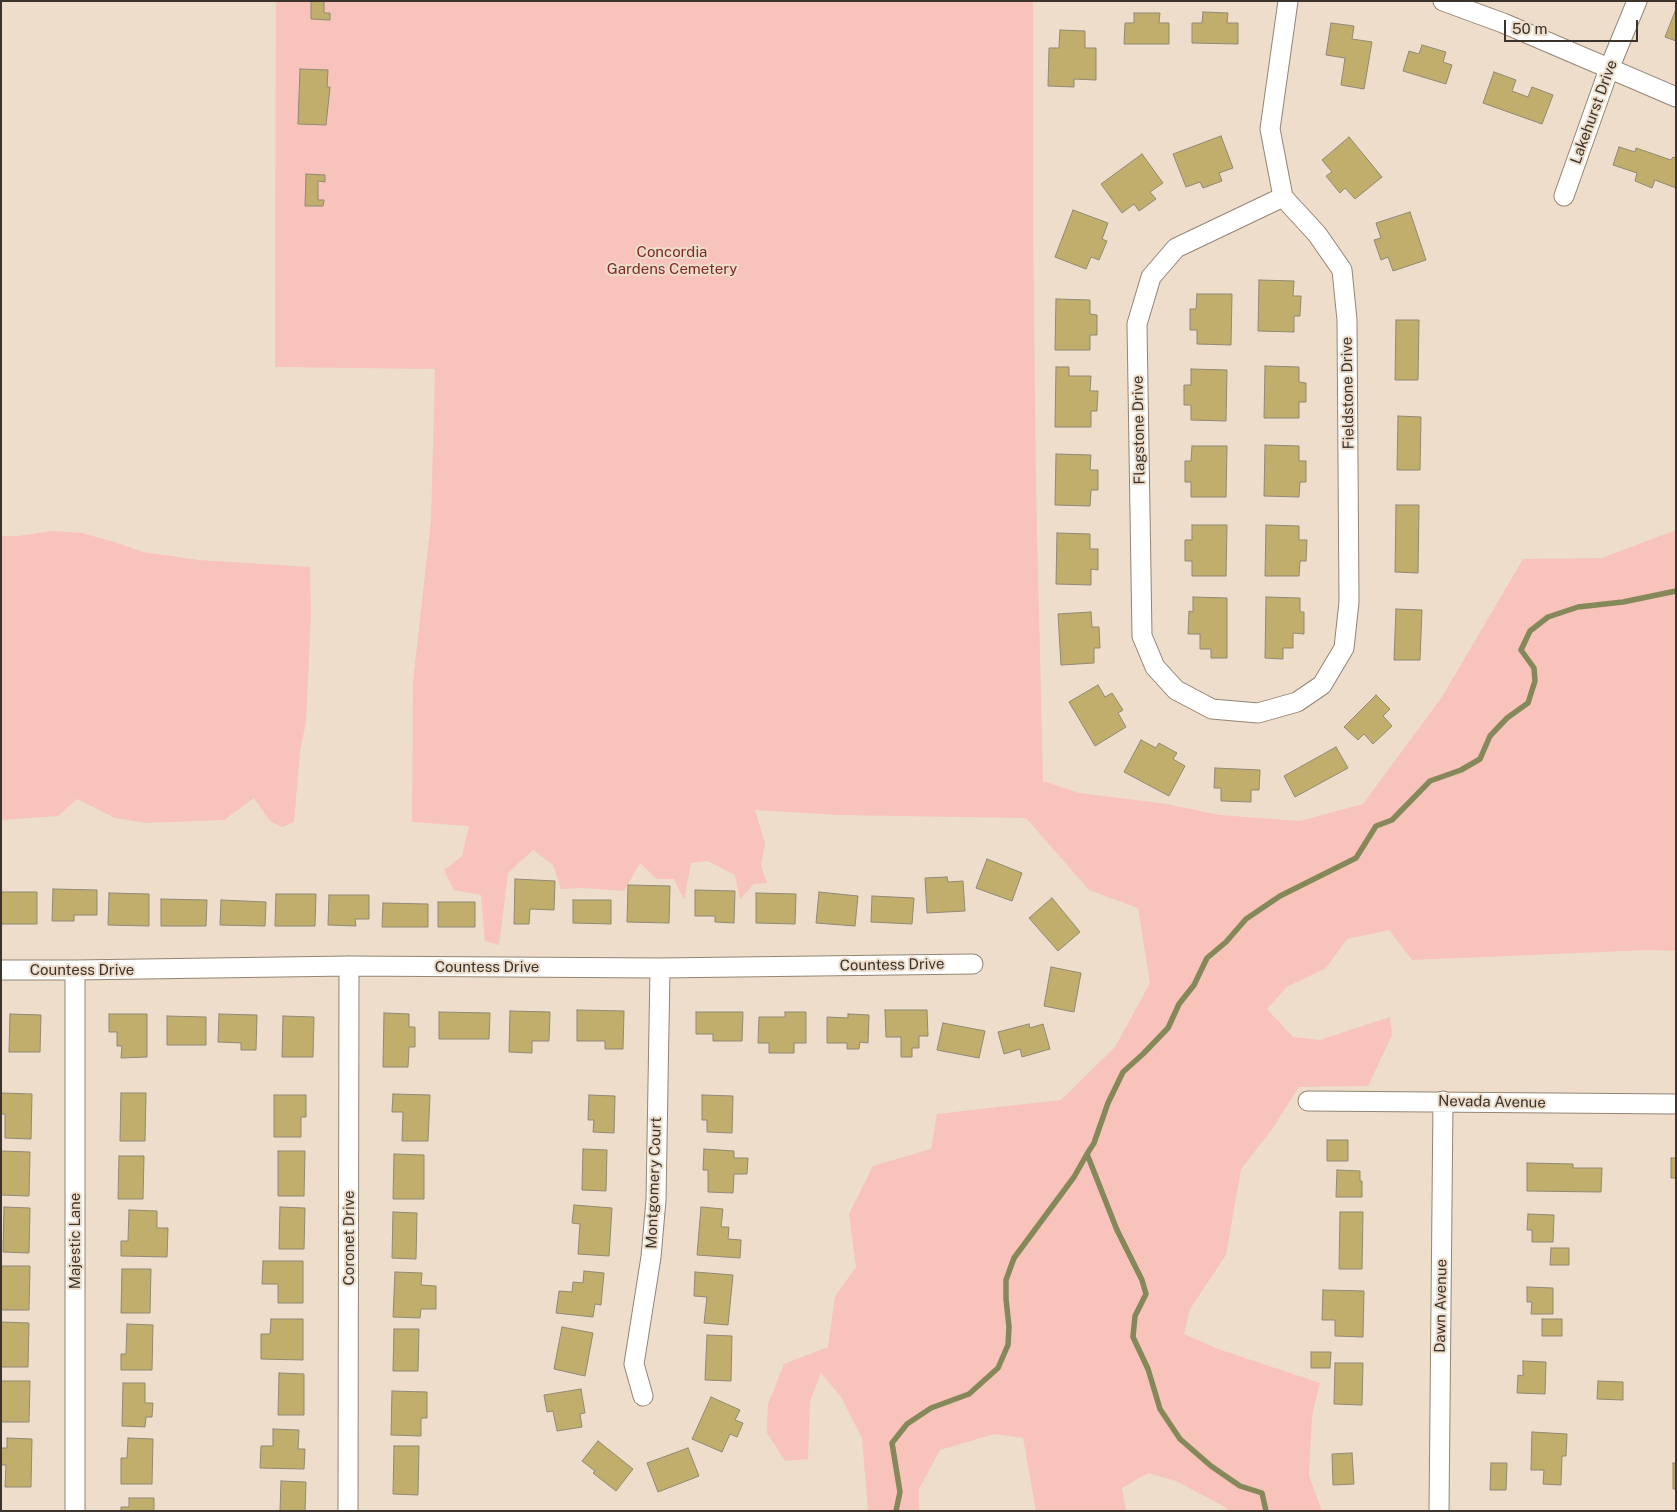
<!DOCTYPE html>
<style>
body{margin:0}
#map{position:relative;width:1677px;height:1512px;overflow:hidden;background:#edddca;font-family:"Public Sans",sans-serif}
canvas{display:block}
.frame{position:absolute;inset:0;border:2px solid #3a342d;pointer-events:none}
.scale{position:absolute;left:1504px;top:20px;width:134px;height:22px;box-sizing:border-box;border:2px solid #3a342d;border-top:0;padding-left:6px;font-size:15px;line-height:18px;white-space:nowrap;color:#3a342d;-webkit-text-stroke:4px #edddca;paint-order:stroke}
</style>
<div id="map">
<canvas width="1677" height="1512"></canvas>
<div class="frame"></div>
<div class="scale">50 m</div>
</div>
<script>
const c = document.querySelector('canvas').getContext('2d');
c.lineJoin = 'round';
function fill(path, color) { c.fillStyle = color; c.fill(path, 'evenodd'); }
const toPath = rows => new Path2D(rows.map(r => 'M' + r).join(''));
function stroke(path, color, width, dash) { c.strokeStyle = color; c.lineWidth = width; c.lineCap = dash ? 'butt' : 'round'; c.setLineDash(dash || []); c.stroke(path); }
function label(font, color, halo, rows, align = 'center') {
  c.font = font + ' "Public Sans",sans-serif'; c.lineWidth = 4; c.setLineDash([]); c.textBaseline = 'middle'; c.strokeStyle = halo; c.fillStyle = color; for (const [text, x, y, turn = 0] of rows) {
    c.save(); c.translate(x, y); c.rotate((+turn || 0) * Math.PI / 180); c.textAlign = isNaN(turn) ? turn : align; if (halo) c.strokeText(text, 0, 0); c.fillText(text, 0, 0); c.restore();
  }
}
const green = toPath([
 [276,1,1033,1,1033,220,1036,490,1043,781,1079,793,1167,804,1219,815,1300,821,1363,804,1442,697,1523,559,1602,558,1676,530,1676,951,1649,950,1412,960,1389,930,1347,939,1326,968,1287,987,1267,1009,1293,1037,1320,1040,1390,1017,1392,1035,1368,1086,1299,1087,1273,1128,1241,1169,1226,1255,1190,1309,1184,1334,1218,1349,1320,1383,1312,1416,1309,1476,1322,1511,1228,1511,1225,1507,1176,1481,1148,1473,1122,1488,1126,1511,1036,1511,1023,1438,994,1434,940,1450,919,1489,919,1511,868,1511,862,1438,841,1397,821,1373,810,1401,808,1459,785,1461,767,1433,768,1404,784,1364,828,1347,835,1296,856,1267,849,1214,873,1166,931,1149,937,1114,1061,1100,1115,1047,1150,983,1138,908,1089,890,1026,818,838,815,755,810,765,843,761,866,767,883,754,884,740,899,735,875,708,861,691,863,684,900,674,879,657,879,640,863,624,891,583,888,561,889,553,865,533,850,508,873,499,945,485,941,481,895,454,890,444,870,462,856,469,826,412,822,413,682,431,521,435,369,275,367],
 [53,531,82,533,114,542,143,552,199,560,310,567,311,613,306,722,300,752,294,822,282,827,270,821,254,798,224,820,147,823,115,818,77,799,58,816,1,820,1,536,18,536]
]);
const stream = toPath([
 [1087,1154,1117,1230,1142,1280,1146,1294,1135,1316,1133,1337,1148,1369,1160,1409,1180,1439,1211,1466,1240,1486,1262,1493,1266,1511],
 [896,1511,900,1492,892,1443,907,1424,931,1408,969,1394,998,1368,1008,1345,1009,1327,1006,1299,1006,1280,1014,1258,1074,1177,1087,1154,1094,1143,1108,1103,1123,1072,1143,1054,1168,1028,1179,1004,1194,985,1207,958,1226,942,1246,919,1280,896,1356,858,1376,826,1392,820,1430,781,1461,770,1480,759,1490,736,1507,718,1528,703,1535,681,1534,668,1521,650,1530,631,1548,617,1578,607,1623,602,1676,591]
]);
const building = toPath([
 [311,1,324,1,324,13,330,13,330,20,311,19,311,1],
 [1676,9,1676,41,1665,37,1676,9],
 [1203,12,1228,13,1227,23,1238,23,1238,44,1192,43,1192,23,1202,23,1203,12],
 [1134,13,1160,13,1159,23,1169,23,1169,44,1124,44,1125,23,1134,23,1134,13],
 [1331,23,1354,26,1352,39,1372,42,1364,89,1341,85,1345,58,1326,55,1331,23],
 [1060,30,1085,31,1085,48,1096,48,1096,80,1074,79,1074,87,1048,86,1049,48,1059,48,1060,30],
 [1422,45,1446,52,1443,62,1452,65,1446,84,1403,71,1409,51,1419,54,1422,45],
 [300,69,328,70,327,87,330,87,326,125,298,124,300,69],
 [1494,72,1516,80,1512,91,1528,97,1532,87,1553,95,1542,124,1483,103,1494,72],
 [1221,136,1233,168,1219,173,1222,181,1203,188,1200,182,1186,187,1173,154,1221,136],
 [1349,137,1382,177,1355,199,1345,188,1340,193,1326,176,1332,172,1322,160,1349,137],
 [1619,147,1635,152,1636,148,1671,160,1673,157,1676,158,1676,188,1655,180,1652,188,1635,181,1637,173,1613,165,1619,147],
 [1142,154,1163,183,1150,192,1156,199,1139,211,1134,204,1122,213,1101,184,1142,154],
 [306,174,325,175,325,182,318,181,318,200,324,200,323,206,305,206,306,174],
 [1073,210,1108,223,1102,239,1107,241,1099,260,1091,257,1086,269,1055,257,1073,210],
 [1410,212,1426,260,1393,271,1388,257,1381,260,1374,240,1381,238,1376,223,1410,212],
 [1259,280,1294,281,1293,296,1301,296,1300,316,1294,316,1294,332,1258,331,1259,280],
 [1197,294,1232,294,1231,345,1197,344,1197,330,1190,330,1190,309,1196,309,1197,294],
 [1056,299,1090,300,1090,314,1097,315,1097,335,1090,335,1090,350,1055,350,1056,299],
 [1396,320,1419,320,1418,380,1395,380,1396,320],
 [1265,366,1299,367,1299,382,1306,383,1306,402,1299,402,1299,418,1264,418,1265,366],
 [1056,367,1069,367,1069,376,1091,376,1090,391,1098,391,1097,411,1091,411,1091,427,1055,427,1056,367],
 [1191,369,1227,370,1226,421,1191,420,1191,405,1184,405,1184,385,1191,385,1191,369],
 [1398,416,1421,417,1420,470,1397,470,1398,416],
 [1265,445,1299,446,1299,461,1306,461,1306,482,1300,482,1299,497,1264,496,1265,445],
 [1192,446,1227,446,1226,497,1191,497,1191,482,1185,482,1185,461,1191,461,1192,446],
 [1056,454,1091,455,1090,470,1098,470,1098,490,1091,490,1090,506,1055,505,1056,454],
 [1396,505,1419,505,1418,573,1395,572,1396,505],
 [1192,525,1227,525,1226,576,1192,576,1192,561,1185,561,1185,540,1192,540,1192,525],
 [1266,525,1299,526,1299,540,1307,540,1306,561,1300,561,1299,576,1265,576,1266,525],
 [1057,533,1090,534,1090,549,1098,549,1098,570,1091,569,1091,585,1056,584,1057,533],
 [1193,597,1227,598,1227,658,1211,658,1211,649,1200,649,1200,634,1188,634,1189,611,1193,612,1193,597],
 [1266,597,1300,598,1300,612,1304,612,1304,634,1293,633,1293,648,1283,648,1283,659,1265,658,1266,597],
 [1396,609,1422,610,1420,660,1394,660,1396,609],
 [1091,612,1092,627,1099,627,1100,648,1094,648,1094,663,1061,665,1058,614,1091,612],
 [1098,685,1105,697,1112,693,1123,710,1118,713,1126,727,1095,746,1069,702,1098,685],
 [1376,695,1390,709,1383,716,1392,726,1373,744,1364,734,1358,740,1344,727,1376,695],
 [1141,740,1156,748,1159,743,1177,753,1173,759,1185,766,1169,796,1124,772,1141,740],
 [1336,747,1348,768,1295,797,1284,776,1336,747],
 [1215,768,1260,770,1259,790,1251,790,1251,802,1221,801,1221,788,1214,788,1215,768],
 [987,859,1022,873,1012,901,976,888,987,859],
 [947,877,948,882,963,881,965,911,927,913,925,878,947,877],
 [515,879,555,881,554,910,530,909,529,924,514,924,515,879],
 [628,885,670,886,669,923,627,922,628,885],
 [53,889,97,890,97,915,74,915,74,921,52,921,53,889],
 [695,890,735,891,734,923,715,922,715,916,695,916,695,890],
 [1,892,37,892,37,924,1,924,1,892],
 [819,892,858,896,855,926,816,923,819,892],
 [109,893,149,894,149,926,108,925,109,893],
 [756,893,796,894,795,924,756,923,756,893],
 [276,894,316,894,315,926,275,926,276,894],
 [329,895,369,895,369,919,355,919,356,926,328,925,329,895],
 [872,896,914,898,912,924,871,922,872,896],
 [1052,898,1080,932,1058,951,1029,918,1052,898],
 [161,899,207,900,206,926,161,926,161,899],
 [221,900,266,902,265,926,220,925,221,900],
 [573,900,611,900,611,924,573,923,573,900],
 [438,902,475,902,475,927,438,927,438,902],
 [383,903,428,904,428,927,382,927,383,903],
 [1051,967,1081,973,1074,1012,1044,1006,1051,967],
 [577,1010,624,1011,623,1049,605,1049,605,1041,577,1041,577,1010],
 [885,1010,927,1010,928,1036,919,1036,919,1048,912,1048,912,1057,901,1057,901,1037,886,1037,885,1010],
 [510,1011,550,1012,549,1041,532,1041,532,1053,509,1052,510,1011],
 [439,1012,490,1013,489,1039,439,1039,439,1012],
 [696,1012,743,1012,742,1041,713,1041,713,1034,696,1034,696,1012],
 [785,1012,806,1012,806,1043,794,1043,794,1053,769,1053,769,1043,758,1043,759,1017,785,1017,785,1012],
 [384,1013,409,1014,409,1027,415,1027,415,1047,409,1047,408,1067,383,1067,384,1013],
 [10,1014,41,1015,40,1052,9,1052,10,1014],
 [109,1014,147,1014,147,1057,121,1058,122,1046,117,1046,117,1032,109,1032,109,1014],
 [219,1014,257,1015,256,1050,241,1050,241,1043,218,1042,219,1014],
 [848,1014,869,1015,868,1043,860,1042,859,1049,847,1049,847,1043,827,1043,827,1017,848,1018,848,1014],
 [167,1016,206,1017,206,1045,167,1045,167,1016],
 [283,1016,314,1017,313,1057,282,1057,283,1016],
 [943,1023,985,1031,979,1058,937,1050,943,1023],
 [1029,1024,1030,1028,1043,1024,1050,1049,1022,1057,1020,1049,1004,1054,998,1032,1029,1024],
 [1,1093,32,1094,31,1139,5,1138,5,1114,1,1114,1,1093],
 [121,1093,146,1093,145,1141,120,1141,121,1093],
 [393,1094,430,1095,428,1141,402,1141,403,1112,392,1112,393,1094],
 [274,1095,306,1095,306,1117,301,1117,301,1137,274,1137,274,1095],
 [589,1095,615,1096,614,1133,593,1132,594,1120,588,1120,589,1095],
 [702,1095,733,1096,732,1133,707,1132,707,1120,702,1120,702,1095],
 [1327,1140,1348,1140,1348,1161,1327,1161,1327,1140],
 [583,1149,607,1150,606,1191,582,1190,583,1149],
 [704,1149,734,1151,734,1158,748,1158,747,1174,734,1174,733,1193,708,1192,708,1170,703,1170,704,1149],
 [1,1151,30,1152,29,1196,1,1195,1,1151],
 [278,1151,305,1151,304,1196,278,1196,278,1151],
 [394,1154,424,1155,424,1199,393,1199,394,1154],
 [119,1156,144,1156,143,1199,118,1199,119,1156],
 [1671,1158,1676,1158,1676,1178,1671,1178,1671,1158],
 [1527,1163,1573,1164,1573,1168,1602,1168,1601,1192,1527,1191,1527,1163],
 [1337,1170,1360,1171,1360,1181,1362,1181,1362,1197,1336,1197,1337,1170],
 [574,1205,612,1208,609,1256,578,1254,580,1224,572,1223,574,1205],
 [4,1207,30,1208,29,1253,3,1252,4,1207],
 [280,1207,305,1208,304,1249,279,1249,280,1207],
 [701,1207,723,1209,721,1227,729,1227,728,1239,741,1240,740,1258,697,1255,701,1207],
 [129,1210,157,1211,157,1228,168,1228,167,1257,121,1256,121,1241,128,1241,129,1210],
 [393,1212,417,1213,416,1259,392,1258,393,1212],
 [1340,1212,1363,1212,1362,1269,1339,1269,1340,1212],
 [1528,1214,1554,1215,1553,1242,1532,1242,1532,1230,1527,1230,1528,1214],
 [1551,1248,1569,1248,1569,1265,1550,1265,1551,1248],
 [263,1261,303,1261,303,1303,278,1303,278,1284,262,1284,263,1261],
 [1,1266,30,1266,29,1310,1,1310,1,1266],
 [122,1269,151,1269,150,1313,121,1313,122,1269],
 [584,1271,604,1273,601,1305,595,1304,593,1317,556,1313,559,1291,572,1292,573,1282,583,1283,584,1271],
 [395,1272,422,1273,421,1285,436,1286,436,1309,421,1309,420,1318,393,1317,395,1272],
 [695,1272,733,1275,728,1325,704,1323,707,1297,694,1296,695,1272],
 [1527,1287,1553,1288,1553,1314,1531,1314,1532,1302,1527,1302,1527,1287],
 [1323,1290,1364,1291,1363,1337,1335,1336,1335,1320,1322,1320,1323,1290],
 [271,1319,303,1319,303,1360,261,1359,261,1334,270,1334,271,1319],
 [1542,1319,1562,1319,1562,1336,1542,1336,1542,1319],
 [1,1322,29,1323,28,1367,1,1367,1,1322],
 [127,1324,153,1325,152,1370,121,1370,121,1354,126,1354,127,1324],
 [562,1327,593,1333,585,1376,554,1369,562,1327],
 [394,1329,419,1329,418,1371,393,1371,394,1329],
 [707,1335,732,1336,731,1381,705,1380,707,1335],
 [1311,1352,1331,1352,1330,1368,1311,1368,1311,1352],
 [1523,1361,1546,1362,1545,1394,1517,1393,1518,1375,1523,1376,1523,1361],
 [1335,1363,1363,1363,1362,1405,1334,1404,1335,1363],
 [279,1373,304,1374,304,1415,278,1415,279,1373],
 [1,1381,30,1381,29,1422,1,1422,1,1381],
 [1598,1381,1623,1382,1623,1400,1597,1399,1598,1381],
 [123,1383,145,1383,145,1403,153,1403,152,1417,146,1417,145,1427,122,1426,123,1383],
 [581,1389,585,1413,580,1414,582,1427,557,1431,553,1411,547,1412,544,1395,581,1389],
 [392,1391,427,1392,427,1418,421,1418,421,1436,391,1435,392,1391],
 [711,1397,740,1410,735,1420,743,1423,737,1437,730,1434,722,1452,692,1439,711,1397],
 [273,1429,299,1430,298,1449,305,1449,304,1469,260,1468,261,1446,273,1446,273,1429],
 [1532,1432,1567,1434,1566,1456,1562,1456,1561,1485,1543,1484,1544,1470,1531,1470,1532,1432],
 [7,1438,32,1439,31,1487,5,1487,6,1465,1,1465,1,1448,7,1448,7,1438],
 [128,1438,153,1439,152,1484,121,1484,121,1458,127,1458,128,1438],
 [598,1441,633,1469,616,1491,593,1473,595,1471,582,1461,598,1441],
 [394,1446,419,1446,418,1495,393,1494,394,1446],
 [688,1448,699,1476,658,1492,647,1463,688,1448],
 [1352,1453,1354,1484,1333,1485,1332,1454,1352,1453],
 [1491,1463,1507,1463,1506,1490,1490,1490,1491,1463],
 [1673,1463,1676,1463,1676,1489,1673,1489,1673,1463],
 [281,1481,306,1482,305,1511,280,1511,281,1481],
 [129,1498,154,1498,154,1511,121,1511,121,1507,129,1507,129,1498]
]);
const minor = toPath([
 [1443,1,1503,23,1676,97],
 [1564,196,1609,69,1637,1],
 [1283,197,1176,248,1151,277,1137,324,1142,636,1155,667,1176,690,1212,709,1258,713,1297,702,1322,685,1344,648,1349,602,1347,320,1342,270,1317,234,1283,197,1270,129,1288,1],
 [1,970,75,970,349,966,660,968,973,964],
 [75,970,75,1511],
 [1308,1101,1676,1104],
 [643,1396,634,1364,651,1257,656,1200,660,968],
 [348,1511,349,966],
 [1439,1511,1443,1101]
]);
const streetNames = [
 ["Lakehurst Drive",1594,112,-70],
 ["Fieldstone Drive",1348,393,-91],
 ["Flagstone Drive",1139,430,-91],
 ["Countess Drive",892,965,-1],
 ["Countess Drive",487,967],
 ["Countess Drive",82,970],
 ["Nevada Avenue",1492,1102,1],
 ["Montgomery Court",654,1183,-88],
 ["Coronet Drive",349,1238,-90],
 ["Majestic Lane",75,1241,-90],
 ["Dawn Avenue",1441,1306,-89]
];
const parkNames = [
 ["Concordia",672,252],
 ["Gardens Cemetery",672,269]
];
fill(green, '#f8c3ba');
stroke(stream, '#858858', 5.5);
fill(building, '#c1ae6d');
stroke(building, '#908974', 1);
stroke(minor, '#948573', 21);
stroke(minor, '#fff', 19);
label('15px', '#3a342d', '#edddca', streetNames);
label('15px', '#7e2a21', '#edddca', parkNames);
</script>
